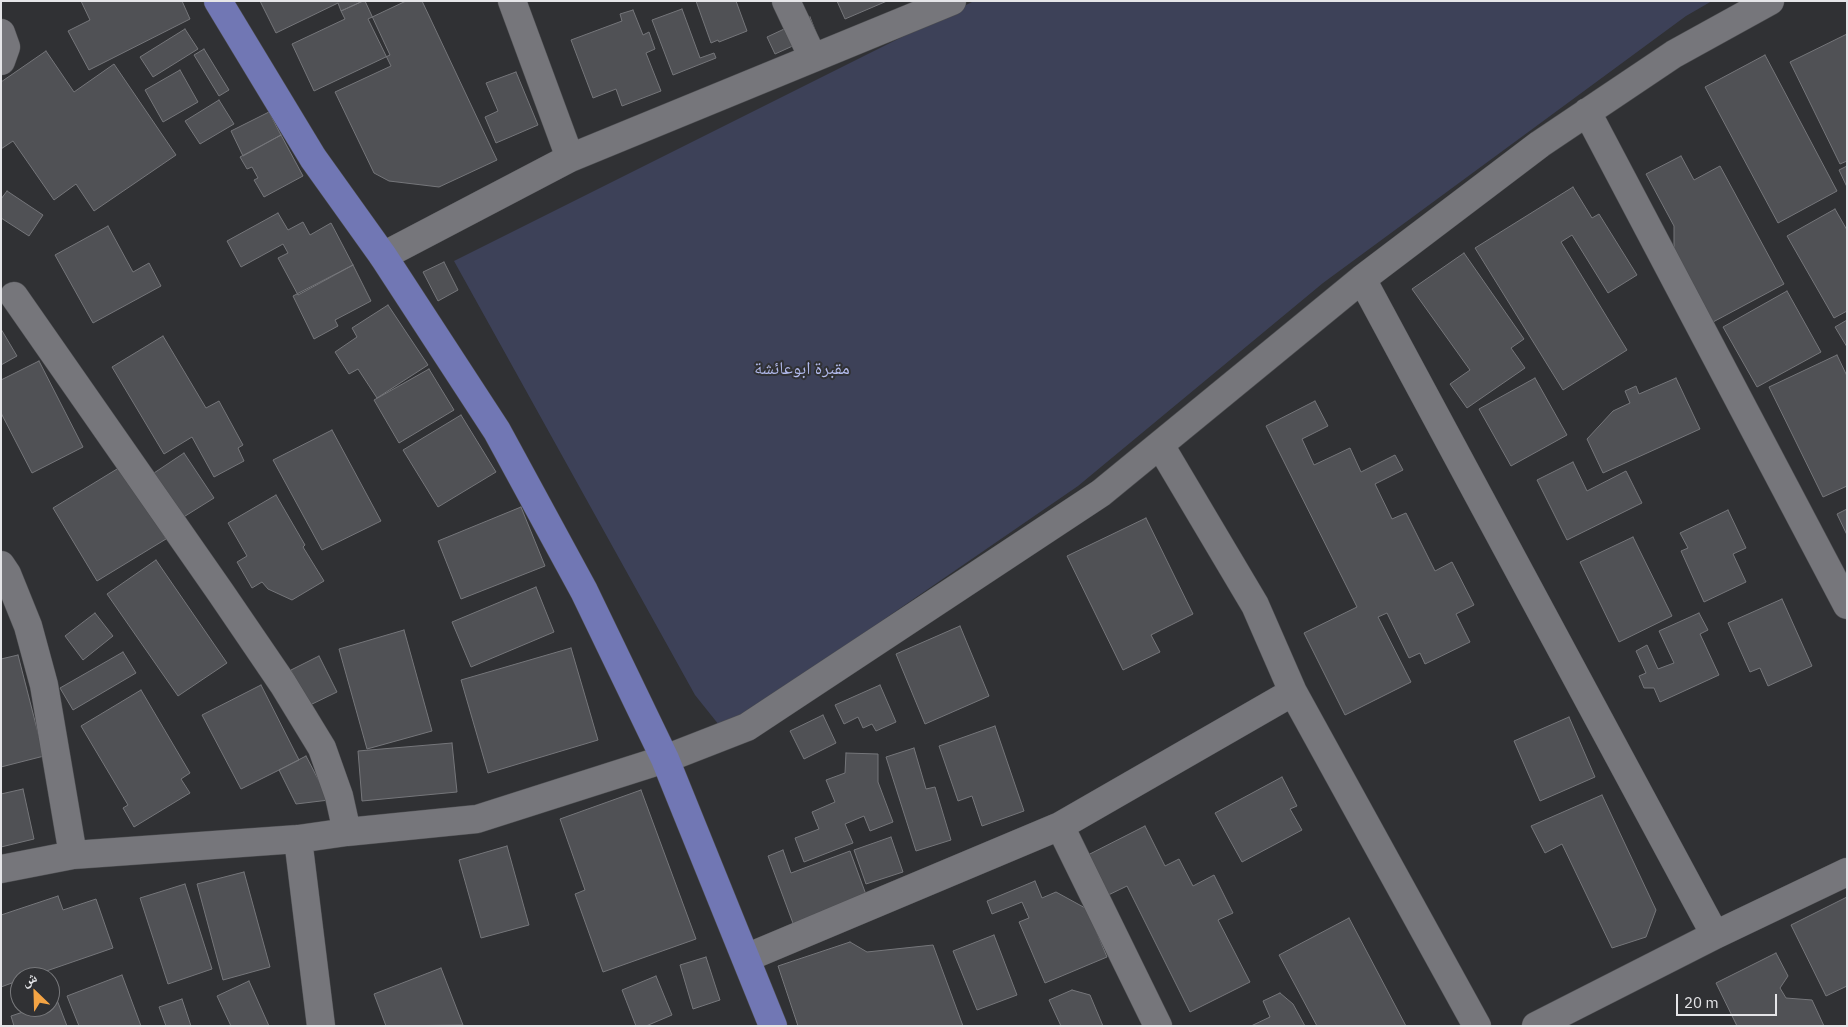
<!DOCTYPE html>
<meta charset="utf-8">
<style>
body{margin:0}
#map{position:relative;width:1848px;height:1027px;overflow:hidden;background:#303134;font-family:"IBM Plex Sans","Noto Naskh Arabic",sans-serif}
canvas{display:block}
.frame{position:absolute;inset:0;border:2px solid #e5e5e8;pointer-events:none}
.north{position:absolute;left:10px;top:967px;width:50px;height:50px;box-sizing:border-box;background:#303134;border:1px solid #78797c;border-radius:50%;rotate:336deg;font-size:14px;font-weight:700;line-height:20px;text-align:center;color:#e5e5e8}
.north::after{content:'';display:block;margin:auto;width:18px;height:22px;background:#f4a444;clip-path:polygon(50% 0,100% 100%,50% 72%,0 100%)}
.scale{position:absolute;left:1676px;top:994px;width:101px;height:22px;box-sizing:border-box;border:2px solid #e5e5e8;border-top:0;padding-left:6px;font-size:15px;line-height:18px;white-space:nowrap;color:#e5e5e8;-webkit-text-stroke:4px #303134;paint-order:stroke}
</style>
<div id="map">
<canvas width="1848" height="1027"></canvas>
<div class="frame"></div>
<div class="north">ش</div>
<div class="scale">20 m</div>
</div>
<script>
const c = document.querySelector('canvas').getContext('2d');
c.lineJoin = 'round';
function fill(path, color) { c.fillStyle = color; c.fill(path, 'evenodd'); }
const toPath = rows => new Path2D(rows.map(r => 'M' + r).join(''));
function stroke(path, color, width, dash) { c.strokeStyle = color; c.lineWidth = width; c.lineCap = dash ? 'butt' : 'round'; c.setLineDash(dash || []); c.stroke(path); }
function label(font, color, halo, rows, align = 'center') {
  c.font = font + ' "IBM Plex Sans","Noto Naskh Arabic",sans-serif'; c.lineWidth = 4; c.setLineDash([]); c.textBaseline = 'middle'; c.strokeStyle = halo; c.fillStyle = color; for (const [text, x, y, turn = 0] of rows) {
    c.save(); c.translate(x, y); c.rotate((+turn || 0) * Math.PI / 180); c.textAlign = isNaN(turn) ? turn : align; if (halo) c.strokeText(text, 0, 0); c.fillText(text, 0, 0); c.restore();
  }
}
const green = toPath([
 [974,1,1712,1,1686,16,1323,283,1078,486,723,730,695,695,454,261]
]);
const building = toPath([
 [81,1,182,1,190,19,89,70,68,31,90,20,81,1],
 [260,1,363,1,341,11,338,3,276,33,260,1],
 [363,1,365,1,390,55,314,91,292,44,345,19,341,11,363,1],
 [406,1,422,1,497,160,439,187,389,181,374,173,335,92,391,66,368,19,406,1],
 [696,1,736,1,747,31,719,42,718,40,711,43,696,1],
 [837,1,887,1,845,19,837,1],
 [682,9,700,58,714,53,716,58,673,75,652,20,682,9],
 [633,10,643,35,649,32,655,49,646,53,661,91,622,106,616,89,593,98,571,40,622,21,620,14,633,10],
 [810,17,817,35,775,54,767,37,810,17],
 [185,29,198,49,153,77,140,57,185,29],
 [1847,34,1847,161,1840,164,1790,62,1847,34],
 [204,49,229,90,219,96,194,55,204,49],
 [46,51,74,92,114,64,176,155,94,211,76,184,54,200,13,141,1,149,1,82,46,51],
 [1765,55,1837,191,1778,223,1705,87,1765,55],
 [180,70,198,102,163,122,145,90,180,70],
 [516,72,538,125,496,143,485,117,498,111,486,83,516,72],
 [219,100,234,124,200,144,185,121,219,100],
 [269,112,281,135,243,156,231,131,269,112],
 [281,135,303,176,264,197,254,180,258,178,252,167,247,169,240,157,281,135],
 [1681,156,1694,180,1720,166,1784,284,1713,322,1674,248,1674,226,1646,174,1681,156],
 [1847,166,1847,187,1839,170,1847,166],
 [1573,187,1592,218,1599,214,1637,275,1608,293,1572,235,1561,242,1627,350,1563,390,1475,248,1573,187],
 [7,191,43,215,29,236,1,218,1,199,7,191],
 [1835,209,1847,230,1847,311,1834,318,1787,236,1835,209],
 [278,213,288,230,303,222,310,235,331,223,353,265,298,295,278,258,288,253,283,244,241,267,227,241,278,213],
 [108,226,133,272,149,263,161,286,93,323,55,255,108,226],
 [1464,253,1524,339,1511,348,1525,368,1467,408,1450,384,1470,370,1412,289,1464,253],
 [444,262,458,290,438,301,423,272,444,262],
 [353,265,371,301,335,320,338,326,314,339,293,296,353,265],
 [1787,291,1821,352,1757,387,1723,327,1787,291],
 [388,305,428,365,377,398,358,369,349,374,335,352,357,337,352,328,388,305],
 [1847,320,1847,347,1835,327,1847,320],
 [1,329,17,356,1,365,1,329],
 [163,336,206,408,219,401,243,445,238,448,244,461,214,477,192,437,164,454,112,367,163,336],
 [1837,355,1847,376,1847,486,1823,497,1769,387,1837,355],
 [39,361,83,447,32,473,1,413,1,380,39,361],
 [429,369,454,410,399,443,374,400,429,369],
 [1535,378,1567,435,1511,466,1479,409,1535,378],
 [1676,378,1700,429,1603,473,1587,439,1613,411,1630,403,1625,391,1636,386,1639,394,1676,378],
 [1315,401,1328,426,1302,439,1314,465,1350,448,1361,472,1395,455,1403,470,1375,484,1392,519,1406,513,1435,571,1452,562,1474,605,1456,614,1470,642,1425,664,1420,653,1409,658,1387,613,1378,617,1411,682,1345,715,1304,633,1357,607,1266,426,1315,401],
 [461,415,496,472,438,507,403,450,461,415],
 [332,430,381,521,322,550,273,460,332,430],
 [184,453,214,498,182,518,154,473,184,453],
 [1573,462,1587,491,1626,471,1642,503,1567,540,1537,480,1573,462],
 [122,466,166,539,97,581,53,508,122,466],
 [276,495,305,545,303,547,324,581,292,600,268,589,262,582,252,588,237,562,247,556,228,523,276,495],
 [521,507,545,566,461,599,438,541,521,507],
 [1847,509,1847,535,1837,514,1847,509],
 [1728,510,1746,548,1733,554,1746,582,1704,602,1681,551,1688,548,1680,533,1728,510],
 [1146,518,1193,614,1151,635,1160,652,1123,670,1067,556,1146,518],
 [1633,537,1672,616,1619,642,1580,562,1633,537],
 [156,560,227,663,178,696,107,594,156,560],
 [536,587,554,632,471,667,452,622,536,587],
 [1782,599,1812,666,1768,686,1760,668,1750,672,1728,623,1782,599],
 [95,613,113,636,83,660,65,636,95,613],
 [1699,613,1708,630,1700,634,1719,675,1660,702,1654,688,1644,688,1639,676,1646,673,1636,651,1647,645,1658,669,1674,663,1659,631,1699,613],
 [960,626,989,696,925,724,896,654,960,626],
 [404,630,432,731,367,749,339,649,404,630],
 [571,648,598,740,488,773,461,680,571,648],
 [123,652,136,673,73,710,60,688,123,652],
 [18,655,44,756,1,767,1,659,18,655],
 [319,656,337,692,308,706,291,670,319,656],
 [261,685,299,760,241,789,202,715,261,685],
 [880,685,896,722,876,731,872,724,863,728,858,717,844,724,835,705,880,685],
 [141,690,190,773,181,779,190,793,134,827,123,808,128,805,81,726,141,690],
 [823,715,836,743,804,759,790,731,823,715],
 [1569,717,1595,777,1540,801,1514,741,1569,717],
 [995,726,1024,811,982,826,972,796,958,801,939,746,995,726],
 [452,743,457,792,362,801,358,751,452,743],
 [914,748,926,789,935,787,951,840,916,851,886,757,914,748],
 [846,753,878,754,878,782,893,822,870,831,864,816,845,824,853,843,804,862,795,838,819,829,812,812,835,802,826,780,845,773,846,753],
 [306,756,329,800,296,804,279,770,306,756],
 [1282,777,1297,806,1290,809,1302,830,1242,862,1215,813,1282,777],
 [23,789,34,839,1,847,1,794,23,789],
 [641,790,696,939,603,972,575,894,585,890,560,819,641,790],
 [1602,795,1656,910,1646,937,1612,948,1562,844,1545,853,1531,826,1602,795],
 [1145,826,1165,866,1179,859,1193,886,1214,875,1233,913,1218,920,1250,982,1190,1012,1127,886,1100,899,1080,859,1145,826],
 [891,837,903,872,866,884,854,850,891,837],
 [507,846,529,925,481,938,459,860,507,846],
 [783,850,791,873,850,851,868,900,794,926,768,856,783,850],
 [244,872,270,967,223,980,197,884,244,872],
 [1035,881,1042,898,1056,892,1087,909,1107,957,1045,983,1019,922,1029,918,1022,902,992,914,987,901,1035,881],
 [185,884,212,969,168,984,140,898,185,884],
 [58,896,63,910,96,899,113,948,29,977,20,977,20,980,1,987,1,915,58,896],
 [1847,897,1847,986,1826,996,1791,925,1847,897],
 [1349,918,1406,1026,1317,1026,1279,955,1349,918],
 [994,935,1017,995,977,1010,953,951,994,935],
 [850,942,867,952,933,945,963,1026,798,1026,778,966,850,942],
 [1776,953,1788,976,1780,988,1786,998,1812,1000,1824,1026,1737,1026,1716,983,1776,953],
 [706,957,720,1000,693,1009,680,965,706,957],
 [441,968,463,1025,386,1026,374,994,441,968],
 [122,975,141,1026,79,1026,67,996,122,975],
 [656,976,672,1015,646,1026,636,1026,622,990,656,976],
 [249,981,269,1026,231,1026,217,996,249,981],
 [1072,990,1090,995,1103,1026,1061,1026,1049,1000,1072,990],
 [1280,993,1293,1004,1305,1026,1251,1026,1270,1017,1263,1001,1280,993],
 [182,999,191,1026,166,1026,159,1007,182,999],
 [57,1000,67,1026,14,1026,11,1016,38,1007,50,1007,50,1003,57,1000]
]);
const minor = toPath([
 [512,1,570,158],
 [786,1,813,58],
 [1,33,6,47,1,61],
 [1587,112,1847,605],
 [383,256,570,158,952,1],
 [1362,279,1715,935],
 [14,296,221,593,283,684,322,748,339,796,347,832],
 [1160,445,1255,605,1293,692,1477,1026],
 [1,565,7,574,28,626,44,685,73,855],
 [1060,826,1158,1026],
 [298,839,321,1026],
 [1,869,73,855,298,839,347,832,477,819,665,759,747,727,1101,493,1362,279,1540,144,1674,54,1770,1],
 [746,958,1060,826,1293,692],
 [1536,1026,1715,935,1847,872]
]);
const major = toPath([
 [218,1,313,158,383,256,497,431,584,591,665,759,773,1026]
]);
const parkNames = [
 ["مقبرة ابوعائشة",802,369]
];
fill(green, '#3d4158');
fill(building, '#505155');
stroke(building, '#75767a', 1);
stroke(minor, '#4d4e51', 29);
stroke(major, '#4d4e51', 29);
stroke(minor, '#76767b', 28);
stroke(major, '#7177b4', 28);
label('18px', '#b2baec', '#303134', parkNames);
</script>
